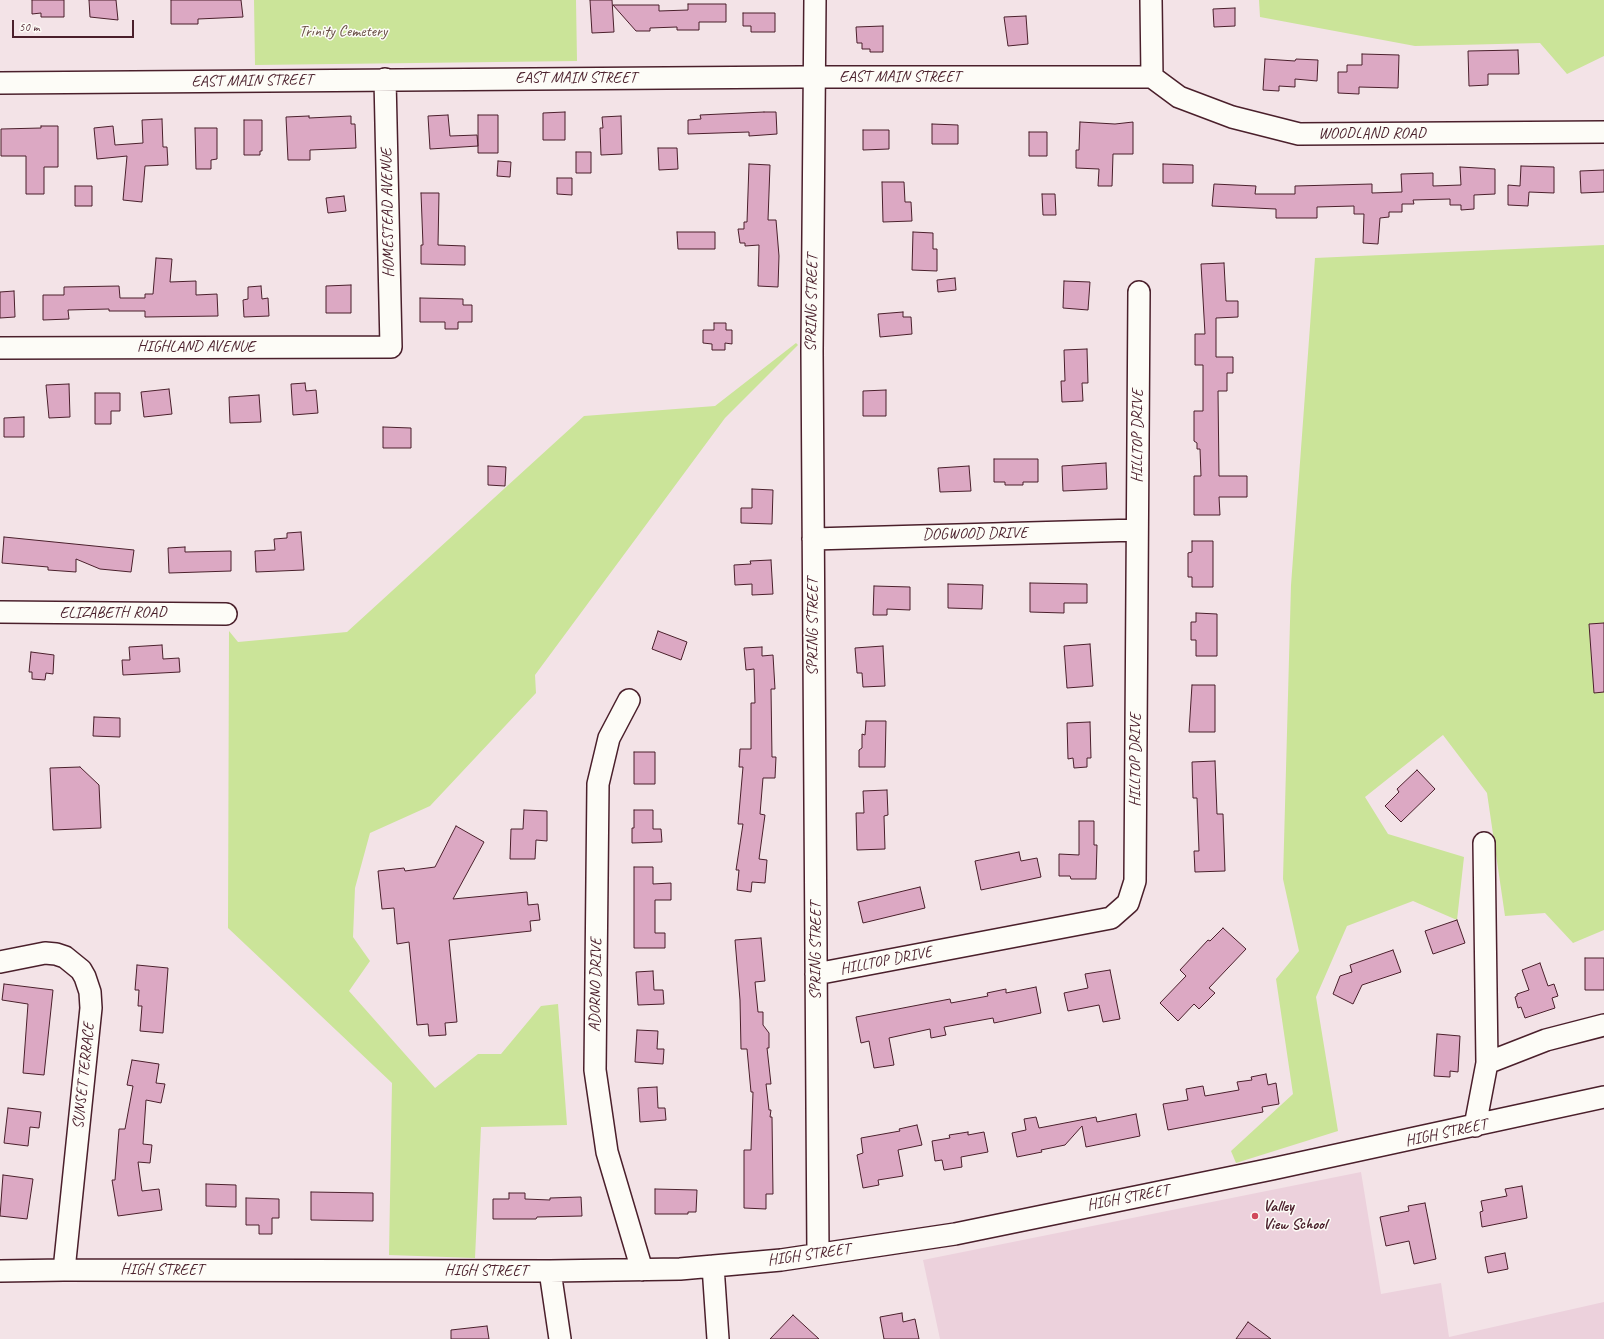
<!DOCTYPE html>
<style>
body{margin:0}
#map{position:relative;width:1604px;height:1339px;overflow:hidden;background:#f3e3e7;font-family:Caveat,sans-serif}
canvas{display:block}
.scale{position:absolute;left:12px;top:20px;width:122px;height:18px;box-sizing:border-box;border:2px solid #4a1f2b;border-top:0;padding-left:5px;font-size:12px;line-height:14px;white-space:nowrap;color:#4a1f2b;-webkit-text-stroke:3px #fdfcf7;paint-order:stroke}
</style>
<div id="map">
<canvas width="1604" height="1339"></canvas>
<div class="scale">50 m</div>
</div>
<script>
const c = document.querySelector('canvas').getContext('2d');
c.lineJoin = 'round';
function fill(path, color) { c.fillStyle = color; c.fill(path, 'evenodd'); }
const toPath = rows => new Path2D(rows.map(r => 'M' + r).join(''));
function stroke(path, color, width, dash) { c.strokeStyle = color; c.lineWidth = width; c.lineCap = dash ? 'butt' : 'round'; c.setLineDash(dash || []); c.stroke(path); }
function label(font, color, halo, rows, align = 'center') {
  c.font = font + ' Caveat,sans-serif'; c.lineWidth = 3; c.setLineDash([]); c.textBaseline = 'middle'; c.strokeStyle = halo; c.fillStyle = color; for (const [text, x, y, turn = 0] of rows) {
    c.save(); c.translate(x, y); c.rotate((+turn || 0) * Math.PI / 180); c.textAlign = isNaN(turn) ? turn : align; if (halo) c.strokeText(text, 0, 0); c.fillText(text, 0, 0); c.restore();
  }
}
const built = toPath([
 [1361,1172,1381,1294,1441,1283,1449,1337,1604,1302,1604,1339,940,1339,923,1260]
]);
const green = toPath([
 [254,0,576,0,577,61,255,65],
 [1259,0,1604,0,1604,56,1567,74,1540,43,1415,46,1260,17],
 [1604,245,1604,930,1573,943,1545,913,1505,916,1487,793,1443,735,1365,797,1388,834,1464,857,1457,920,1413,901,1347,926,1316,997,1338,1131,1236,1163,1231,1151,1293,1094,1276,979,1299,951,1283,879,1291,585,1315,258],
 [796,343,798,345,725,418,535,675,536,693,430,806,370,833,355,888,353,937,370,961,349,991,435,1088,478,1054,501,1054,541,1006,558,1004,567,1125,481,1127,475,1258,389,1255,392,1083,228,928,229,631,238,642,347,632,584,416,715,406]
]);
const building = toPath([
 [32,0,64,0,64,17,41,17,41,13,32,14,32,0],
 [89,0,116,0,118,20,90,17,89,0],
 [171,0,241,0,243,17,198,19,198,24,171,24,171,0],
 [590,0,612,0,614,32,592,33,590,0],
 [688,4,726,4,726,22,699,22,699,30,677,30,677,27,650,28,650,31,636,31,613,5,659,5,659,11,688,10,688,4],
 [1235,8,1235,26,1214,27,1213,9,1235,8],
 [743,13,775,13,775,32,751,32,751,26,743,26,743,13],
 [1026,16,1028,44,1008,46,1004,17,1026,16],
 [883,26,883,52,870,52,870,49,862,49,862,43,857,43,856,27,883,26],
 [1518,50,1519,74,1488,74,1488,85,1469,86,1468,51,1518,50],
 [1362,54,1399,55,1398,88,1359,87,1359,94,1338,93,1338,72,1347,72,1347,65,1362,65,1362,54],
 [1265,59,1295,61,1296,59,1318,60,1317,81,1295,79,1295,87,1279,86,1279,91,1263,90,1265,59],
 [565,112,565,140,543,140,543,113,565,112],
 [764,112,776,112,777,134,749,136,749,132,688,134,688,120,701,119,700,115,764,112],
 [448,115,450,136,477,135,478,146,430,149,428,116,448,115],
 [478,115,498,115,498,153,478,153,478,115],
 [309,116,309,118,351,116,351,124,355,124,356,148,310,150,310,160,288,160,286,117,309,116],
 [621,116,622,154,601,155,600,128,603,128,602,117,621,116],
 [162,119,163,147,167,147,168,165,145,166,142,202,123,200,127,156,97,159,94,128,113,126,115,145,143,143,142,120,162,119],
 [244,120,262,120,262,151,260,151,260,155,244,155,244,120],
 [1080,122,1115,124,1133,122,1133,154,1113,154,1112,186,1098,186,1099,169,1076,168,1076,150,1079,150,1080,122],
 [932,124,958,125,958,144,932,144,932,124],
 [41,126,58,126,58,167,44,167,44,194,26,194,26,156,1,156,1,129,41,128,41,126],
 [195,128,217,128,217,159,211,160,211,169,196,169,195,128],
 [863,130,889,130,889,149,863,150,863,130],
 [1029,132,1047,132,1047,156,1029,156,1029,132],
 [658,148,677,148,678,169,659,170,658,148],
 [576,152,591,152,591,173,576,173,576,152],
 [498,161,511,162,510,177,497,176,498,161],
 [749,164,770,165,768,220,776,220,779,256,778,287,758,286,759,245,745,246,745,243,740,243,738,229,744,229,744,222,747,222,749,164],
 [1163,164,1193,165,1193,183,1163,183,1163,164],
 [1521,166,1554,167,1554,193,1529,192,1528,206,1508,205,1508,185,1520,186,1521,166],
 [1460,167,1495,169,1495,194,1474,195,1474,209,1461,210,1461,205,1450,205,1450,199,1413,200,1414,204,1402,204,1402,212,1389,212,1389,217,1380,218,1378,244,1363,243,1364,214,1354,214,1354,206,1317,207,1317,218,1276,218,1276,209,1212,206,1214,184,1256,186,1255,194,1295,194,1295,186,1372,184,1372,193,1402,192,1401,174,1433,173,1433,186,1461,185,1460,167],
 [1604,170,1604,192,1581,193,1580,171,1604,170],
 [557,178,572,178,572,195,557,194,557,178],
 [882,182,904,182,905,202,911,202,912,221,883,222,882,182],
 [75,186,92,186,92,206,75,206,75,186],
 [421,193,439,193,438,245,465,246,465,265,421,264,421,245,423,245,421,193],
 [1042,194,1055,194,1056,215,1043,215,1042,194],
 [344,196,346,211,328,213,326,198,344,196],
 [677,232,715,232,715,249,678,249,677,232],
 [913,232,933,233,933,249,937,249,937,271,912,270,913,232],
 [156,258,172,259,170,282,196,281,196,295,217,294,218,316,145,317,145,311,109,311,109,309,68,310,69,319,43,320,43,295,64,295,64,287,119,286,120,298,145,298,145,294,153,294,156,258],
 [1224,263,1226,301,1238,301,1238,317,1216,318,1216,357,1233,357,1233,373,1227,373,1227,391,1218,391,1219,476,1247,476,1247,497,1219,497,1220,515,1194,515,1194,476,1201,476,1200,449,1197,449,1197,443,1194,441,1194,411,1203,411,1203,365,1195,365,1195,334,1205,334,1201,264,1224,263],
 [955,278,956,290,938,292,937,280,955,278],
 [1064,281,1090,282,1088,310,1063,308,1064,281],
 [351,285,351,313,326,313,326,286,351,285],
 [261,286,262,299,268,298,269,316,244,317,243,300,248,299,248,287,261,286],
 [14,291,15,317,0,318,0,292,14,291],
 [420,298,463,299,463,305,472,305,472,322,458,322,458,329,445,329,445,322,420,322,420,298],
 [903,312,903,317,911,317,912,334,880,337,878,314,903,312],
 [714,323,726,323,726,330,732,330,732,344,725,343,725,350,712,350,712,344,703,343,703,330,714,330,714,323],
 [1087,349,1088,383,1082,383,1083,401,1062,402,1061,381,1065,381,1064,350,1087,349],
 [305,383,306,391,316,390,318,413,293,415,291,384,305,383],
 [69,384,70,417,49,418,46,385,69,384],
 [169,389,172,414,144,417,141,392,169,389],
 [886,390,886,416,863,416,863,391,886,390],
 [95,393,120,393,120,411,111,411,111,424,95,424,95,393],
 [259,395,261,422,230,423,229,397,259,395],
 [24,417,24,437,4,437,4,418,24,417],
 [383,427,411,428,411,448,383,448,383,427],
 [994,459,1038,459,1038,482,1023,482,1023,485,1005,485,1005,482,994,482,994,459],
 [1106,463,1107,489,1063,491,1062,466,1106,463],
 [488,466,506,467,505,486,488,485,488,466],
 [969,466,971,491,940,492,938,468,969,466],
 [752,489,773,490,772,524,741,523,741,508,752,508,752,489],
 [301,532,304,570,256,572,255,551,275,550,274,539,287,538,287,533,301,532],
 [4,537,134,550,131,572,100,569,76,559,76,572,48,570,48,567,2,563,4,537],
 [1192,541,1213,541,1213,587,1192,587,1192,577,1188,577,1188,553,1192,552,1192,541],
 [185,547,185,552,231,551,231,571,169,573,168,548,185,547],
 [771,560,773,594,752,595,752,584,735,585,734,565,751,564,750,561,771,560],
 [1030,583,1087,584,1087,603,1064,603,1064,613,1030,612,1030,583],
 [948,584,983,585,982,609,948,608,948,584],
 [874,586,910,587,910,610,887,609,887,615,873,615,874,586],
 [1196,613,1217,614,1217,656,1196,656,1196,640,1191,640,1191,622,1196,622,1196,613],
 [1604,623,1604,692,1594,693,1589,624,1604,623],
 [658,631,687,642,681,660,652,649,658,631],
 [1090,644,1093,686,1067,688,1064,646,1090,644],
 [162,645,163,659,179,658,180,672,123,675,122,660,130,660,129,647,162,645],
 [883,646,885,686,863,687,862,673,857,673,855,648,883,646],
 [762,647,762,656,773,655,775,689,771,689,772,757,776,757,775,778,763,778,760,814,765,815,759,859,767,860,765,883,752,882,751,892,737,890,739,870,736,870,743,824,738,824,743,767,739,767,740,749,751,749,751,703,755,703,754,669,746,670,744,648,762,647],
 [31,652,54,655,53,674,46,673,45,680,32,679,32,672,29,672,31,652],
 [1192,685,1215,685,1215,732,1189,732,1192,685],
 [94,717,120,718,120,737,93,736,94,717],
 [866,721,886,721,885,767,859,767,859,750,862,748,862,734,865,735,866,721],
 [1090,722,1091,758,1087,758,1087,767,1074,768,1073,758,1068,759,1067,723,1090,722],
 [634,752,655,752,655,784,634,784,634,752],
 [1215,761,1217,814,1223,814,1225,871,1195,872,1194,851,1199,851,1197,798,1193,798,1192,762,1215,761],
 [80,767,99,785,101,828,53,830,50,768,80,767],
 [1417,770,1435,789,1401,822,1385,806,1399,792,1397,789,1417,770],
 [887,790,888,815,884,816,885,849,857,850,856,813,864,813,863,791,887,790],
 [524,810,547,811,547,841,536,840,535,859,510,859,511,829,523,829,524,810],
 [634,810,653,810,653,829,661,829,662,842,632,843,632,828,634,828,634,810],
 [1079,821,1094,821,1094,845,1097,845,1096,879,1071,879,1070,876,1059,876,1059,854,1079,855,1079,821],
 [456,826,484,842,453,899,527,892,528,905,538,904,540,920,530,921,531,931,449,940,457,1022,445,1023,446,1035,429,1036,428,1024,417,1025,409,942,397,944,394,908,382,909,378,871,404,868,405,871,435,867,456,826],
 [1019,852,1021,861,1037,858,1041,877,981,890,975,861,1019,852],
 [634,867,653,867,653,884,671,883,671,900,655,900,655,933,665,933,665,948,634,948,634,867],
 [920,887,925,908,863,923,858,902,920,887],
 [1457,920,1465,943,1433,954,1425,931,1457,920],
 [1223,928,1246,949,1209,988,1215,993,1199,1009,1194,1004,1178,1021,1160,1003,1186,976,1180,970,1208,940,1210,941,1223,928],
 [761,938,765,981,755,982,758,1012,763,1012,763,1025,769,1033,769,1048,767,1048,771,1084,766,1084,769,1110,771,1110,770,1117,772,1117,773,1194,766,1194,766,1209,744,1208,744,1150,751,1150,753,1092,751,1092,747,1049,741,1049,740,1000,735,940,761,938],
 [1393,950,1401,972,1362,985,1353,1004,1333,994,1340,976,1352,972,1350,965,1393,950],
 [1585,958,1604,958,1604,990,1585,990,1585,958],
 [1540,963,1548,986,1554,984,1558,996,1552,998,1555,1008,1525,1018,1521,1007,1518,1008,1515,997,1517,996,1517,994,1529,990,1522,970,1540,963],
 [137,965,168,968,163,1033,140,1031,142,1006,138,1006,139,990,135,990,137,965],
 [1110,970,1120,1019,1103,1022,1099,1005,1068,1011,1064,993,1088,988,1085,974,1110,970],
 [653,971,654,990,663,990,664,1004,638,1005,636,972,653,971],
 [4,984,53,990,44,1075,23,1073,28,1004,2,1000,4,984],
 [1036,987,1041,1013,994,1023,993,1018,944,1027,946,1035,931,1038,930,1029,889,1038,894,1065,874,1068,869,1041,861,1043,856,1017,950,999,951,1003,988,996,987,993,1006,989,1006,993,1036,987],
 [637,1030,658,1031,657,1049,664,1049,663,1064,635,1062,637,1030],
 [1437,1034,1460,1036,1458,1072,1450,1071,1450,1077,1434,1076,1437,1034],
 [132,1060,159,1064,156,1083,165,1084,161,1103,146,1100,143,1144,152,1145,150,1163,138,1162,142,1191,159,1189,162,1210,118,1216,112,1180,115,1180,119,1129,125,1129,133,1086,127,1085,132,1060],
 [1266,1074,1268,1085,1276,1083,1279,1104,1262,1107,1263,1112,1168,1130,1163,1104,1188,1100,1186,1089,1203,1086,1205,1096,1239,1090,1237,1082,1252,1080,1251,1077,1266,1074],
 [657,1087,658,1108,665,1108,666,1120,640,1122,638,1088,657,1087],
 [8,1108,41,1112,39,1128,30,1127,28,1146,4,1143,8,1108],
 [1136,1114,1140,1136,1086,1147,1082,1126,1065,1145,1041,1150,1042,1152,1017,1157,1012,1133,1026,1130,1024,1119,1036,1117,1039,1128,1096,1117,1097,1122,1136,1114],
 [917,1125,922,1145,898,1150,903,1176,878,1180,879,1185,863,1188,857,1155,863,1153,861,1138,900,1131,899,1129,917,1125],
 [968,1132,968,1135,984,1132,988,1152,961,1157,962,1167,944,1170,942,1160,935,1161,932,1141,950,1138,949,1135,968,1132],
 [3,1175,33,1179,27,1219,0,1216,3,1175],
 [206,1184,236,1185,236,1207,206,1206,206,1184],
 [1522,1186,1527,1218,1482,1227,1480,1212,1483,1211,1481,1201,1507,1196,1505,1189,1522,1186],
 [655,1189,697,1190,696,1212,688,1212,688,1214,655,1214,655,1189],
 [311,1192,373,1193,373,1221,311,1220,311,1192],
 [509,1193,525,1193,525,1199,550,1200,550,1198,581,1197,582,1216,537,1217,536,1219,493,1219,493,1199,509,1199,509,1193],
 [246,1198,279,1199,279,1218,272,1218,272,1234,259,1234,259,1225,246,1225,246,1198],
 [1425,1203,1436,1259,1414,1264,1409,1241,1386,1246,1380,1217,1409,1211,1408,1206,1425,1203],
 [1505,1253,1508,1269,1488,1273,1485,1257,1505,1253],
 [902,1313,903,1322,915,1319,919,1339,884,1339,880,1317,902,1313],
 [793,1315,819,1339,770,1339,793,1315],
 [1248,1322,1271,1339,1236,1339,1248,1322],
 [487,1326,489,1339,451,1339,451,1330,487,1326]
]);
const minor = toPath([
 [815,0,812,351,818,1254],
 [1151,0,1152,77],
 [1152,77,1179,97,1232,117,1299,134,1604,132],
 [0,83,800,77,1152,77],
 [0,348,391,347,385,79],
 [813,539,1137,530],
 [0,612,226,614],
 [629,700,609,738,598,784,595,1070,607,1152,642,1270],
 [0,962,45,953,56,954,65,957,81,970,85,977,90,992,91,1008,64,1270],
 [816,974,1111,918,1128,903,1135,881,1139,292],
 [1487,1063,1546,1040,1604,1025],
 [1475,1126,1487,1063,1484,843],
 [713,1266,718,1339],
 [0,1271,64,1270,550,1271,680,1269,781,1260,955,1234,1272,1169,1604,1097],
 [550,1271,560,1339]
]);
const markers = [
 [1255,1216,4,"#d1495b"]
];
const parkNames = [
 ["Trinity Cemetery",343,32]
];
const streetNames = [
 ["EAST MAIN STREET",900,77],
 ["EAST MAIN STREET",576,78],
 ["EAST MAIN STREET",252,81,-1],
 ["WOODLAND ROAD",1372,134],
 ["HOMESTEAD AVENUE",388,213,-91],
 ["SPRING STREET",812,303,-89],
 ["HIGHLAND AVENUE",196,347],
 ["HILLTOP DRIVE",1138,436,-90],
 ["DOGWOOD DRIVE",975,534,-1],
 ["ELIZABETH ROAD",113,613],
 ["SPRING STREET",813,627,-90],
 ["HILLTOP DRIVE",1136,760,-90],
 ["SPRING STREET",816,951,-90],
 ["HILLTOP DRIVE",886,961,-11],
 ["ADORNO DRIVE",596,985,-89],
 ["SUNSET TERRACE",84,1076,-84],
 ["HIGH STREET",1446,1133,-12],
 ["HIGH STREET",1128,1198,-11],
 ["HIGH STREET",809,1255,-8],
 ["HIGH STREET",162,1270],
 ["HIGH STREET",486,1271]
];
const poiNames = [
 ["Valley",1263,1207],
 ["View School",1263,1225]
];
fill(built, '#ecd1dc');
fill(green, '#cbe499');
fill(building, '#dca8c3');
stroke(building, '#4a1f2b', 1);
stroke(minor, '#4a1f2b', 24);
stroke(minor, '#fdfcf7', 21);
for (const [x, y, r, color] of markers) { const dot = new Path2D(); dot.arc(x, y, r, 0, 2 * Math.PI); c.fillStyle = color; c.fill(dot); stroke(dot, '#fdfcf7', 1.5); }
label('16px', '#6a5046', '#fdfcf7', parkNames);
label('16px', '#4a1f2b', '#fdfcf7', streetNames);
label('bold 16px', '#4a1f2b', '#fdfcf7', poiNames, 'left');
</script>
